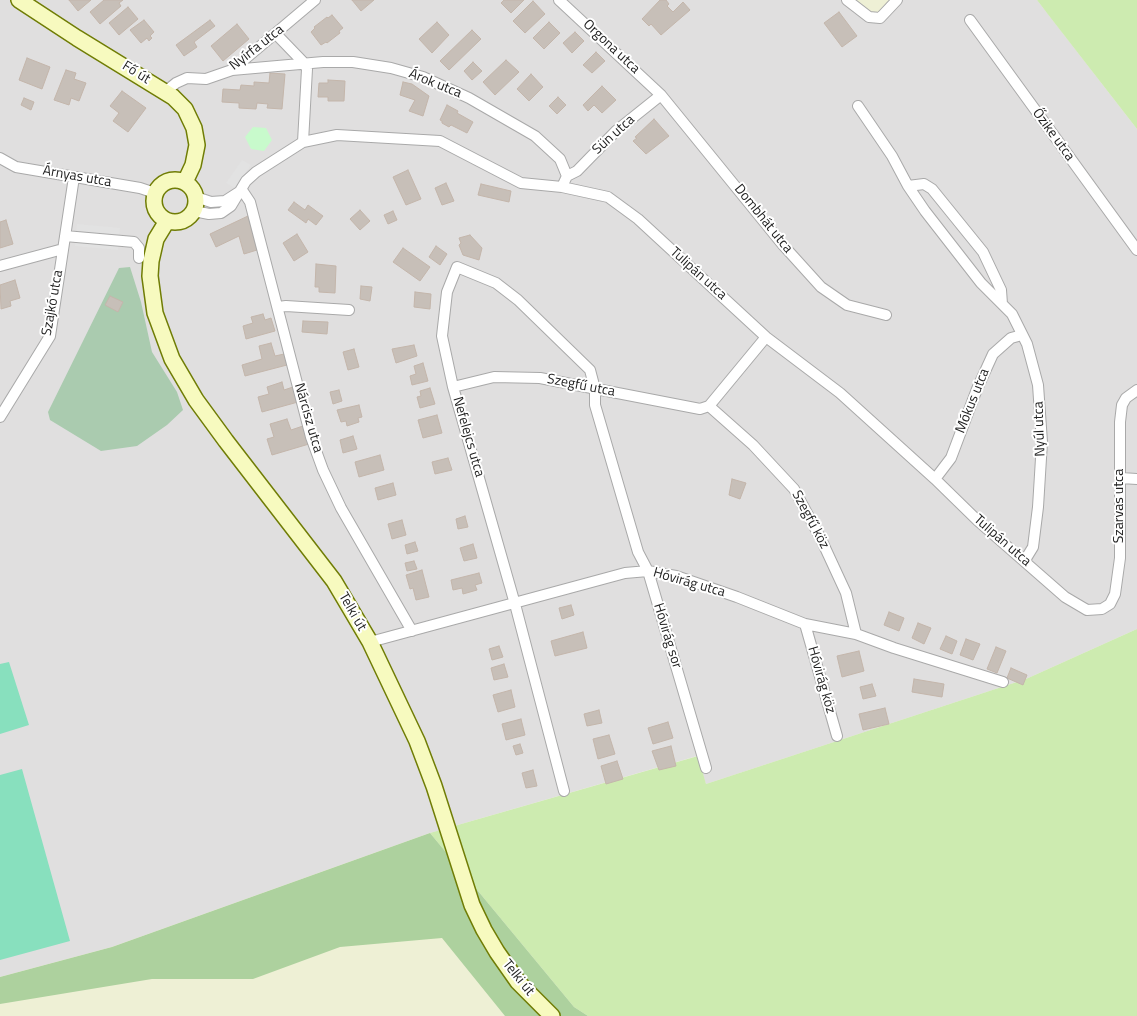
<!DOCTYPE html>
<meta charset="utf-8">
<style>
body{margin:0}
canvas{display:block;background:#f2efe9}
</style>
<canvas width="1137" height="1016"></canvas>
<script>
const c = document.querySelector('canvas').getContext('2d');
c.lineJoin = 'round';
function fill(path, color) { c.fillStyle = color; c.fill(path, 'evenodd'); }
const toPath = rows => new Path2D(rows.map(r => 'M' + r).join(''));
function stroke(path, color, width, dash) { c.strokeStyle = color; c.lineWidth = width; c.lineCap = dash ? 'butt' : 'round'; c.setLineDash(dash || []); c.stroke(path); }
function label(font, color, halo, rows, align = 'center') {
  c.font = font + ' "Titillium Web",sans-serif'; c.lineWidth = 4; c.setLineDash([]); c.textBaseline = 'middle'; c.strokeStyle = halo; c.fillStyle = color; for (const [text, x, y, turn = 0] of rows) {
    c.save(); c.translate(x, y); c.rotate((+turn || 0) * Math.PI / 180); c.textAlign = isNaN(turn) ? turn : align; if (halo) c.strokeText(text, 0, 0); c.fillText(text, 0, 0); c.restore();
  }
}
const residential = toPath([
 [0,0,1037,0,1137,129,1137,629,1026,679,706,784,697,756,430,833,112,947,0,977]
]);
const farmland = toPath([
 [847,0,897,0,880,18],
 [430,833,574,1007,588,1016,0,1016,0,977,112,947]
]);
const grass = toPath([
 [1037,0,1137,0,1137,129,1050,17],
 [1137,629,1137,1016,588,1016,574,1007,430,833,698,756,706,784,1026,679]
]);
const forest = toPath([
 [430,833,574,1007,588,1016,505,1016,442,938,340,947,253,979,152,979,0,1004,0,977,112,947]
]);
const cemetery = toPath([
 [130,267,141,302,152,352,177,392,183,410,167,425,137,446,101,451,50,420,48,412,119,268]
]);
const park = toPath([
 [253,127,266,128,272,140,264,151,251,149,245,137]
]);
const pitch = toPath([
 [9,662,29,725,0,734,0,664],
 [22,769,70,941,0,960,0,775]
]);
const parking = toPath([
 [242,160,251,165,235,188,226,183],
 [77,224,120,228,118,250,75,246]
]);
const building = toPath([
 [69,0,91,0,78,11,69,0],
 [104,0,123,0,119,3,121,6,100,24,90,12,104,0],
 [352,0,374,0,361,11,352,0],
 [504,0,524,0,511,13,501,3,504,0],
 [660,0,666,0,669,4,667,6,673,12,683,2,690,10,661,35,651,24,649,26,642,19,660,0],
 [533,1,545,14,525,33,513,21,533,1],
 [128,7,138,19,119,35,109,23,128,7],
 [839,12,857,36,842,47,824,23,839,12],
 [332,15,343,28,339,31,340,33,327,43,326,42,321,45,311,32,315,28,314,27,327,17,328,18,332,15],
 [144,20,154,32,150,36,152,38,149,41,147,38,141,43,130,30,144,20],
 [210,20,215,26,194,42,197,47,184,56,176,45,210,20],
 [437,22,449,35,432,53,419,39,437,22],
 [549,22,560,33,544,49,533,38,549,22],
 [237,24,249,39,223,61,211,46,237,24],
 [472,30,481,39,449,70,440,61,472,30],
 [575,32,584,41,572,53,563,43,575,32],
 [596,52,605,61,592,73,583,65,596,52],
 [27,58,50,67,42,89,19,80,27,58],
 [506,60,519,72,495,95,483,82,506,60],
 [473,62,482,71,472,80,464,71,473,62],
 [66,70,76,73,74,79,86,83,79,101,71,98,69,105,54,100,66,70],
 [270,73,285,74,282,109,267,108,268,104,257,103,256,109,239,108,239,103,222,102,223,89,240,90,241,85,254,86,254,82,269,83,270,73],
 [531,74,543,87,529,101,517,89,531,74],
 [328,80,345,81,344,101,328,101,328,97,318,97,319,83,328,83,328,80],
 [403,82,412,84,429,96,423,116,409,111,415,100,400,95,403,82],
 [602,86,616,100,602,113,594,105,588,111,583,105,602,86],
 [122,91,146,108,128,132,113,121,119,113,110,106,122,91],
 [558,97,566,105,557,114,549,106,558,97],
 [24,98,34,102,31,110,21,105,24,98],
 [447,105,458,111,457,113,473,122,467,133,451,125,449,127,442,123,442,121,440,120,447,105],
 [654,119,669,136,646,154,633,141,637,138,635,137,654,119],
 [408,170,421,199,406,205,393,177,408,170],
 [446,183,454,201,442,205,435,188,446,183],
 [481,184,511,191,509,202,478,195,481,184],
 [294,202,305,210,308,205,323,216,316,225,308,219,306,223,288,210,294,202],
 [360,210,370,221,360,230,350,219,360,210],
 [393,211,397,220,388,224,384,215,393,211],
 [248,216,257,250,244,254,239,236,216,247,210,234,248,216],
 [6,220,13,244,0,248,0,222,6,220],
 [297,234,308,252,294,261,283,243,297,234],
 [470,235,482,248,479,260,463,255,459,245,461,243,459,238,470,235],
 [436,246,447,254,440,265,429,257,436,246],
 [403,248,430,267,420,281,393,262,403,248],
 [316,264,336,266,335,293,319,292,319,287,315,287,316,264],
 [15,280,20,298,10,301,11,306,1,309,0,285,15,280],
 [361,286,372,287,370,301,360,299,361,286],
 [415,292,431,294,430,309,414,307,415,292],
 [110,296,123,302,118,312,105,305,110,296],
 [263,314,265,320,271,318,275,331,246,339,243,326,253,323,251,317,263,314],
 [303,321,328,322,327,334,302,332,303,321],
 [271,343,275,356,284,354,287,365,245,376,242,365,262,359,259,346,271,343],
 [414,345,417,356,396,363,392,349,414,345],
 [354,349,359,367,348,370,343,352,354,349],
 [423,363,428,381,412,385,410,376,416,374,414,366,423,363],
 [282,382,284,390,293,387,298,402,262,412,258,397,269,394,267,387,282,382],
 [430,388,435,404,420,408,417,397,421,396,420,391,430,388],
 [339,390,342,401,333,404,330,392,339,390],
 [359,405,362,417,358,418,359,422,347,426,346,421,341,422,337,410,359,405],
 [437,415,442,433,423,438,418,420,437,415],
 [287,419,291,430,303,426,309,444,272,455,267,439,274,437,270,424,287,419],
 [353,436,357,449,343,453,340,440,353,436],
 [380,455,384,470,359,477,355,462,380,455],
 [448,458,452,470,435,474,432,462,448,458],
 [732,479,746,483,740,499,729,495,732,479],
 [393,483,396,495,378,500,375,488,393,483],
 [465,516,468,527,458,529,456,519,465,516],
 [402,520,406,535,392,539,388,524,402,520],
 [415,542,418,551,407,554,405,545,415,542],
 [473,544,477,558,464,561,460,548,473,544],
 [414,561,417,569,407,571,405,563,414,561],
 [422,570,429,597,416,600,413,588,410,589,406,575,422,570],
 [479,573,482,583,475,585,477,590,463,594,462,588,453,590,451,580,479,573],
 [571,605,574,615,562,619,559,608,571,605],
 [889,612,904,618,899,631,884,625,889,612],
 [918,623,931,628,924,644,912,638,918,623],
 [583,632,587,648,555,656,551,641,583,632],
 [946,636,957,641,952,654,940,649,946,636],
 [966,639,980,644,973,660,960,655,966,639],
 [499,646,503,657,492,660,489,649,499,646],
 [996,647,1006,651,997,673,987,669,996,647],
 [859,651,864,671,842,677,837,656,859,651],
 [504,664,508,677,494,680,491,668,504,664],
 [1011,668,1027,675,1023,685,1007,678,1011,668],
 [914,679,944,684,942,697,912,692,914,679],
 [872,684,876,696,863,699,860,687,872,684],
 [511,690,515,707,498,712,493,695,511,690],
 [885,708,889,724,863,730,859,714,885,708],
 [599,710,602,723,587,726,584,714,599,710],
 [521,719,525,735,506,740,502,724,521,719],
 [668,722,673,738,653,744,648,728,668,722],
 [609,735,615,754,598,759,593,739,609,735],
 [520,744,523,753,516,755,513,746,520,744],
 [671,746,676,766,659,770,652,751,671,746],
 [617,761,623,779,606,784,601,766,617,761],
 [533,770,537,786,526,788,522,773,533,770]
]);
const street = toPath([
 [559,0,661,95,783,245,821,287,847,305,886,315],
 [847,0,869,17,880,18,897,0],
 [970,20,1137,250],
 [276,34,304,63,307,69,303,142],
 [232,70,323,62,353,62,391,68,423,77,469,98,535,136,560,159,567,176,562,187],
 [165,92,176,83,187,78,206,79,232,70,315,0],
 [858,106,892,156,908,186,925,211,981,283,1012,314,1027,344,1038,385,1042,442,1038,507,1033,547,1025,560],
 [0,158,16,167,140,188,155,193],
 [567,176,577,171,616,131,661,95],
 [908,186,924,184,932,189,983,252,1001,290,1002,304],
 [242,190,250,202,311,437,323,470,341,508,412,631],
 [196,197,211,202,225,201,239,192],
 [194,211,209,214,221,213,231,206,246,181,256,172,303,142,337,135,440,141,521,183,562,187,608,197,638,219,766,337,840,393,935,479,977,520,1065,597,1087,610,1102,609,1110,604,1115,594,1120,558,1120,422,1122,405,1126,398,1137,390],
 [65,236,134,242,139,248,139,258],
 [0,266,63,249],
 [278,307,286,306,349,310],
 [453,387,494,377,540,378,700,409,709,406,766,337],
 [709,406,753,445,794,489,821,539,846,593,856,634],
 [0,417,50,336,74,177],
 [1121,478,1137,479],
 [935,479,951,458,977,389,993,354,1011,338,1022,335],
 [805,624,837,736],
 [370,642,625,573,648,571,676,576,737,597,805,624,856,634,894,648,1003,682],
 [564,791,515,604,453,387,442,336,447,292,457,267,496,283,518,300,590,370,595,389,595,405,638,552,648,571,706,768]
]);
const secondary = toPath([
 [19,0,77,38,173,97,185,109,194,128,197,145,193,165,185,182],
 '154 201a21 21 0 1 1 42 0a21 21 0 1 1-42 0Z',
 [167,221,156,239,151,261,150,276,155,313,172,359,196,400,226,441,334,581,370,642,417,741,434,786,472,905,484,930,497,952,518,982,552,1016]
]);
const streetNames = [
 ["Orgona utca",611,47,43],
 ["Nyírfa utca",257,48,-38],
 ["Fő út",136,73,32],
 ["Árok utca",435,84,22],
 ["Sün utca",614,135,-42],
 ["Őzike utca",1053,135,54],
 ["Árnyas utca",77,177,10],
 ["Dombhát utca",763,219,51],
 ["Tulipán utca",698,274,42],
 ["Szajkó utca",53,303,-80],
 ["Szegfű utca",581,386,11],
 ["Mókus utca",973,401,-68],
 ["Nárcisz utca",308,418,74],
 ["Nyúl utca",1040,429,-92],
 ["Nefelejcs utca",468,437,74],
 ["Szarvas utca",1120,506,-90],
 ["Szegfű köz",810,520,62],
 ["Tulipán utca",1002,541,41],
 ["Hóvirág utca",689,583,16],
 ["Telki út",352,612,60],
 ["Hóvirág sor",667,636,73],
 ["Hóvirág köz",821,680,74],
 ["Telki út",518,978,51]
];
fill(residential, '#e0dfdf');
fill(farmland, '#eef0d5');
fill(grass, '#cdebb0');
fill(forest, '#add19e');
fill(cemetery, '#aacbaf');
fill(park, '#c8facc');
fill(pitch, '#88e0be');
fill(parking, '#e2e2e2');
fill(building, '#c7bfb8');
stroke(building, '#c4b6ab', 1);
stroke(street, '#a9a9a9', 12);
stroke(secondary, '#707d05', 18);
stroke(street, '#fff', 10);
stroke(secondary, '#f7fabf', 15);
label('14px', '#222', '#fff', streetNames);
</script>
